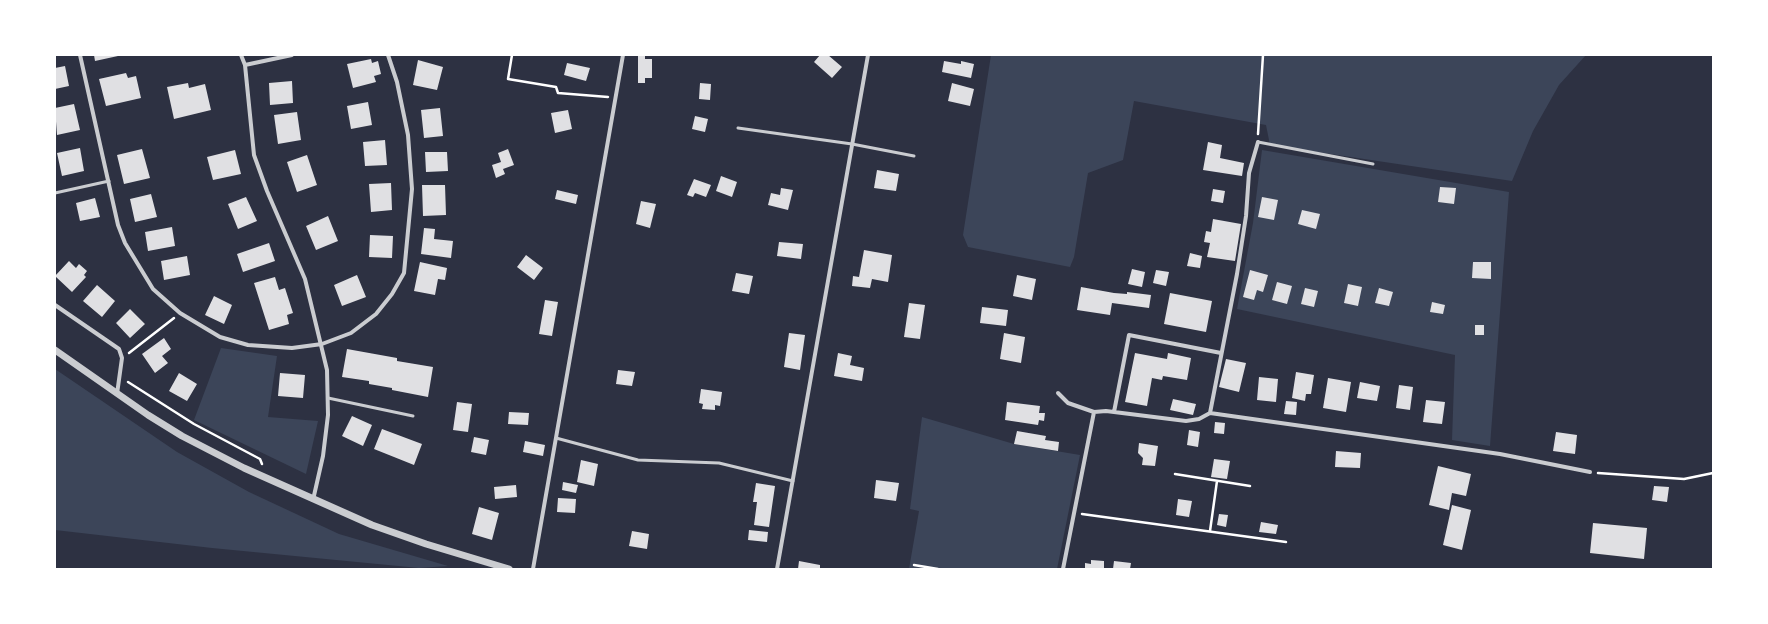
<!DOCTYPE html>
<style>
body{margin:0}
#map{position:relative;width:1768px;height:624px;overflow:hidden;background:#2d3142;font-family:"Roboto Condensed",sans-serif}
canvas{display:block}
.frame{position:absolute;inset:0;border:56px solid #fff;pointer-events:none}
</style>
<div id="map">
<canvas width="1768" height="624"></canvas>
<div class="frame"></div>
</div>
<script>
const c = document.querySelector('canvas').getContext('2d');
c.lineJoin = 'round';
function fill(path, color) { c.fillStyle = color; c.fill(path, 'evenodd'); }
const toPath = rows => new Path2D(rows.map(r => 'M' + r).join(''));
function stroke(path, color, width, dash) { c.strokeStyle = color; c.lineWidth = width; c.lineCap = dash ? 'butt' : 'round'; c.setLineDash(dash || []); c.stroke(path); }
const green = toPath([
 [991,55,1586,55,1559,85,1533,131,1512,181,1270,145,1266,125,1134,101,1123,160,1088,173,1074,257,1070,267,968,247,963,235],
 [1262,150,1509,192,1490,446,1452,440,1455,355,1237,309,1253,223],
 [221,348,277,356,268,417,318,421,306,474,194,420],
 [55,369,177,452,249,492,339,534,448,566,419,568,212,548,55,530],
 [922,417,1014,444,1080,455,1057,569,909,569,919,511,910,509]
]);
const building = toPath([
 [94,55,118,55,118,56,95,61],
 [638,55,645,55,645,59,652,59,652,78,645,78,645,83,638,83],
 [820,55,828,55,842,67,832,78,814,62],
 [371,59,372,63,378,61,381,74,374,76,376,82,353,88,347,64],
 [418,60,443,67,437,90,413,85],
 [944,61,961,64,961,61,974,64,971,78,942,72],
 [567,63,590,68,586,81,564,75],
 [65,66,69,86,55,89,55,68],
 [126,73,128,78,136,76,141,98,106,106,99,79],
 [292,81,293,103,270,105,269,83],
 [188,83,189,88,205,84,211,110,174,119,167,87],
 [700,83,711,84,710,100,699,99],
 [952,83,974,89,970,106,948,101],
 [368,102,372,125,351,129,347,106],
 [74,104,80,130,57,135,55,108],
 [440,108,443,136,424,138,421,110],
 [568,110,572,129,555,133,551,113],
 [297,112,301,140,278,144,274,115],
 [695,116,708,119,705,132,692,129],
 [385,140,387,165,365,166,363,142],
 [1208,142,1222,145,1220,158,1244,163,1242,176,1203,170],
 [80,148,84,171,62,176,57,153],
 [142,149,150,178,124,184,117,155],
 [508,149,514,165,503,169,505,174,496,178,492,165,501,162,498,153],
 [235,150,241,174,213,180,207,157],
 [425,152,447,152,448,171,426,172],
 [307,155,317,185,297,192,287,162],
 [877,170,899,174,896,191,874,188],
 [721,176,737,182,732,197,716,191],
 [694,179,711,185,706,197,695,193,693,197,687,195],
 [391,183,392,210,371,212,369,184],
 [422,185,445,185,446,215,423,216],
 [1440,187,1456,188,1454,204,1438,202],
 [781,188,793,190,788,210,768,205,771,193,780,195],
 [1213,189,1225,191,1223,203,1211,201],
 [557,190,578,195,576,204,555,199],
 [151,194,157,217,135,222,130,199],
 [246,197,257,221,238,229,228,204],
 [1262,197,1278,200,1274,220,1258,217],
 [95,198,100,217,80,221,76,203],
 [641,201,656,204,650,228,636,224],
 [1302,210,1320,214,1316,229,1298,224],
 [328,216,338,241,316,250,306,226],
 [1213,219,1241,224,1235,261,1207,257,1210,243,1204,242,1206,231,1211,232],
 [172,227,175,246,148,251,145,232],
 [424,228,435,229,434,239,453,241,451,258,421,254],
 [370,235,393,236,392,258,369,257],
 [779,242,803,244,801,259,777,256],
 [269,243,275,261,243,272,237,254],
 [864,250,892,255,888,282,872,279,870,288,852,286,853,276,859,277],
 [1190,253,1202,256,1200,268,1187,266],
 [526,255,543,268,534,280,517,267],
 [187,256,190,275,164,280,161,261],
 [69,261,76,268,79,264,87,271,84,275,86,277,72,292,55,276],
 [420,262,447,268,445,280,438,279,435,295,414,291],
 [1473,262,1491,262,1491,279,1472,278],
 [1132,269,1145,272,1142,287,1128,284],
 [1156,270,1169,272,1166,286,1153,283],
 [1250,270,1268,275,1263,292,1257,290,1254,300,1243,297],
 [736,273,753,276,749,294,732,291],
 [357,275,366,297,342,306,334,285],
 [1017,275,1036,279,1032,300,1013,296],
 [275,277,279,290,285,288,293,313,287,315,289,324,269,330,254,283],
 [1277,282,1292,286,1287,304,1272,300],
 [1348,284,1362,287,1358,306,1344,303],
 [97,285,115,301,102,317,83,301],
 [1081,287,1114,293,1127,294,1127,292,1151,295,1149,308,1112,303,1110,315,1077,310],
 [1305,288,1318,291,1314,307,1301,304],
 [1379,288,1393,292,1389,306,1375,303],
 [1170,293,1212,301,1206,332,1164,324],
 [214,296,232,305,224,324,205,315],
 [545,300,558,302,552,336,539,334],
 [1432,302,1445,305,1443,314,1430,312],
 [909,303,925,305,920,339,904,337],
 [982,307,1008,310,1006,326,980,323],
 [130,309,145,324,130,338,116,323],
 [1475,325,1484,325,1484,335,1475,335],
 [789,333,805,335,800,370,784,367],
 [1004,333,1025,337,1021,363,1000,359],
 [164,338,171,349,162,356,168,363,155,373,142,354],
 [347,349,397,358,397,361,433,367,428,397,392,390,392,388,369,384,369,381,342,377],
 [838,353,852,356,850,365,864,368,862,381,834,376],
 [1135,353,1167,359,1168,353,1191,358,1187,380,1163,376,1162,380,1152,378,1147,406,1125,402],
 [1226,359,1246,363,1239,392,1219,387],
 [618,370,635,372,632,386,616,384],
 [1296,372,1314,375,1311,394,1306,394,1305,401,1292,398],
 [179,373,197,384,187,401,169,391],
 [280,373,305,375,303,398,278,396],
 [1259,377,1278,379,1276,402,1257,400],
 [1328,378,1351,382,1346,412,1323,408],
 [1360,382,1380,386,1377,401,1357,398],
 [1399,385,1413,387,1410,410,1396,408],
 [701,389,722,392,720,406,715,405,715,410,702,409,703,404,699,403],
 [1173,399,1196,404,1193,415,1170,410],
 [1426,400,1445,402,1442,424,1423,422],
 [1286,401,1297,402,1296,415,1284,414],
 [457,402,472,404,468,432,453,430],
 [1007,402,1040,406,1039,413,1045,413,1044,421,1039,420,1038,425,1005,420],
 [509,412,529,413,528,425,508,424],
 [352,416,372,425,363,446,342,436],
 [1215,422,1225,423,1224,434,1214,433],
 [382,429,422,444,414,465,374,449],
 [1189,430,1200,432,1198,447,1187,445],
 [1017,431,1046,436,1045,440,1059,442,1058,451,1014,444],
 [1556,432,1577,435,1575,454,1553,451],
 [474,437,489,440,486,455,471,452],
 [525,441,545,445,543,456,523,452],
 [1139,443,1158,446,1155,466,1142,465,1143,458,1138,453],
 [1336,451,1361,453,1360,468,1335,467],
 [1214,459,1230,461,1227,479,1211,477],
 [581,460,598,464,594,486,577,482],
 [1438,466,1471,474,1466,496,1452,493,1449,510,1429,505],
 [876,480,899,483,896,501,874,498],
 [563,482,578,485,576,493,562,490],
 [756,483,775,486,769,527,754,525,757,502,753,502],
 [516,485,517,497,495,499,494,487],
 [1654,486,1669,487,1667,502,1652,500],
 [558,498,576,499,575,513,557,512],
 [1178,499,1192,501,1189,517,1176,515],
 [1452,505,1471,510,1462,550,1443,545],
 [479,507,499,513,492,540,472,534],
 [1219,514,1228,515,1226,527,1217,525],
 [1261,522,1278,525,1276,534,1259,532],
 [1593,523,1647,528,1644,559,1590,553],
 [749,530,768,532,767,542,748,540],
 [632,531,649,534,647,549,629,546],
 [1091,560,1104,561,1104,569,1085,569,1085,563,1091,564],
 [799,561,820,565,820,569,798,569],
 [1114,561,1131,563,1130,569,1113,569]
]);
const path = toPath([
 [512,55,508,79,556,87,558,93,608,97],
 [1258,134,1263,55],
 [129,353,174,318],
 [128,382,194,424,260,459,262,464],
 [1598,473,1684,479,1713,473],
 [1175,474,1250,486],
 [1082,514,1286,542],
 [1210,531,1217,481],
 [914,565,938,569]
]);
const service = toPath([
 [738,128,852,144,914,156],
 [1258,142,1373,164],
 [55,193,109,181],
 [328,398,413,416],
 [556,438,638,460,719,463,793,481]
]);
const minor = toPath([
 [80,55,118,225,125,243,153,289,180,313,220,337,248,345,292,348,322,344,351,333,376,314,392,294,404,273,412,189,408,135,397,82,388,55],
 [241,55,245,65,254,155,267,191,305,279,327,370,328,415,323,456,313,500],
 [245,65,292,55],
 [55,305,119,349,122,358,117,394],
 [1058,393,1068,403,1094,412,1106,411,1186,421,1199,419,1210,413,1500,454,1590,472],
 [1114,412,1129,335,1221,353],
 [1210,413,1237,274,1246,216,1249,173,1258,142],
 [533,569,623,55],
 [777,569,868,55],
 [1063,569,1094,412]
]);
const tertiary = toPath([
 [55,350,148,415,182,436,244,468,372,525,426,544,509,569]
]);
fill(green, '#3c4559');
fill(building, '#e0e0e3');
stroke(path, '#fff', 2.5);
stroke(service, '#caccd0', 3);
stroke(minor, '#caccd0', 4);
stroke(tertiary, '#caccd0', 7);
</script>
